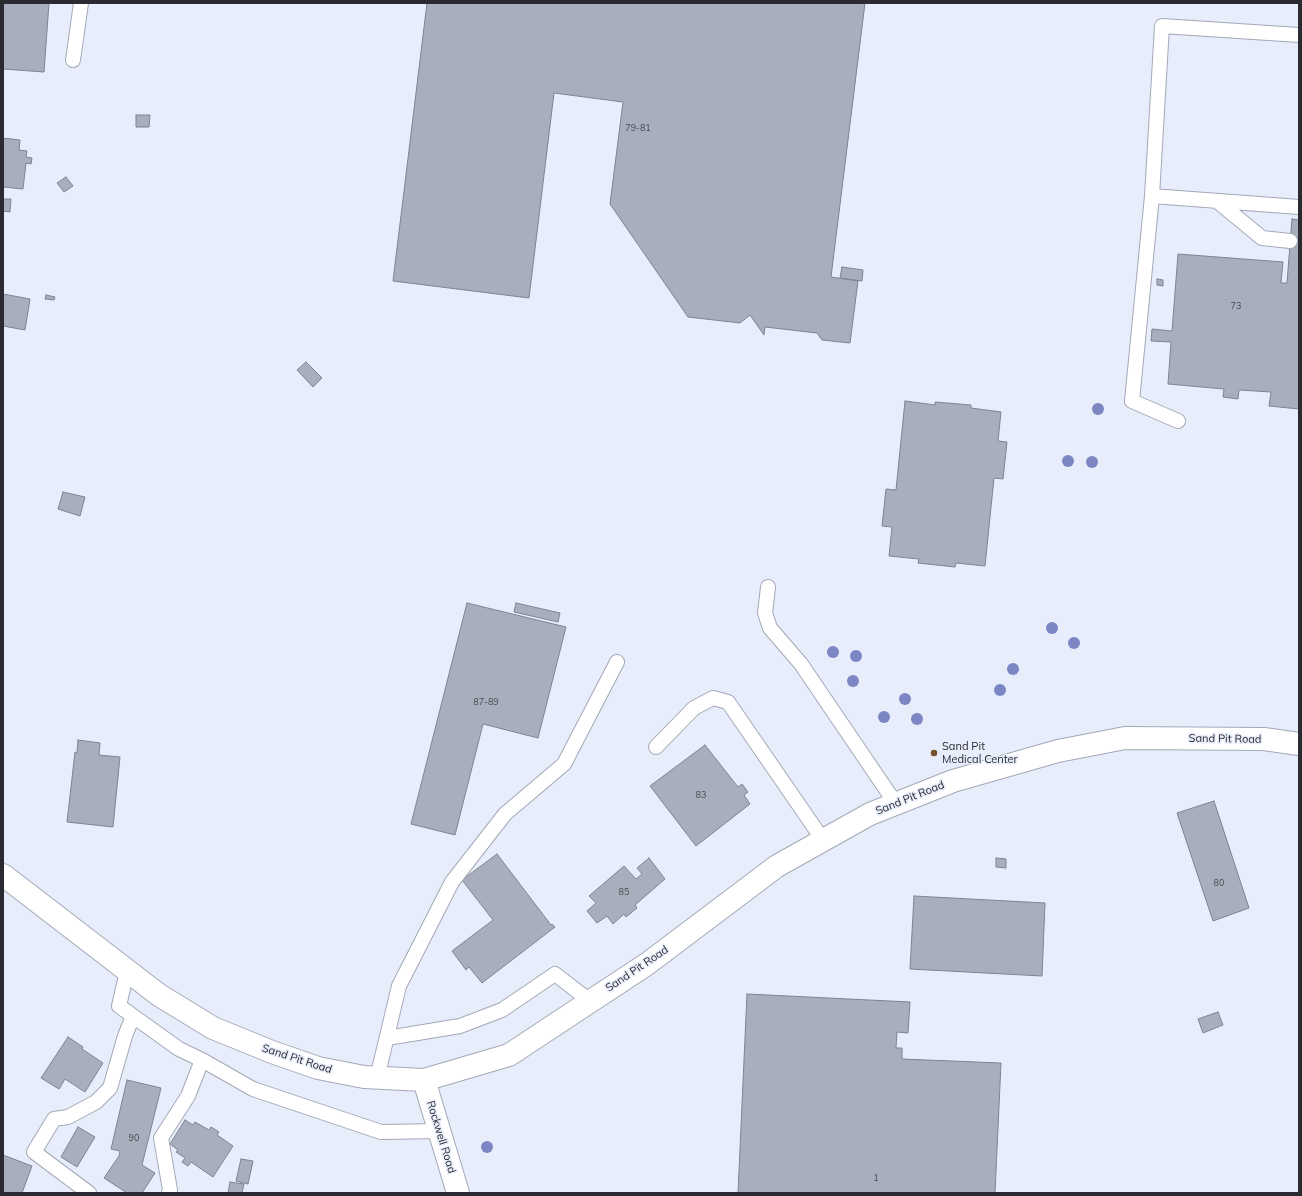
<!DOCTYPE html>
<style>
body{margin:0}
#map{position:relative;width:1302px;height:1196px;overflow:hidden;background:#e8edfc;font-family:Mulish,sans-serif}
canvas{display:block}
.frame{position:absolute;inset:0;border:4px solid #292b31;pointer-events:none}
</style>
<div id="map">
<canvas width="1302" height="1196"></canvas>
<div class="frame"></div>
</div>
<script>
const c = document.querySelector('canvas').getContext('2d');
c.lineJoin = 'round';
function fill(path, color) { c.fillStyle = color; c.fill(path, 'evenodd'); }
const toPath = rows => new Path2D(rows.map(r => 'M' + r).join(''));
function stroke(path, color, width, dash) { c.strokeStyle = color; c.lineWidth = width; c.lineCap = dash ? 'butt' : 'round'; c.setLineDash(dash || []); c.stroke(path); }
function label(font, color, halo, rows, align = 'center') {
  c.font = font + ' Mulish,sans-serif'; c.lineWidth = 3; c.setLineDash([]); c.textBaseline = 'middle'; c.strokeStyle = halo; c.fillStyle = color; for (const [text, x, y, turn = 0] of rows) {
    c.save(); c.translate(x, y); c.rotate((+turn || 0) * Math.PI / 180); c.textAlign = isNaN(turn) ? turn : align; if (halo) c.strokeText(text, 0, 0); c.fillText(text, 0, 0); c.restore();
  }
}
const building = toPath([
 [3,3,49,3,44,72,3,69,3,3],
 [427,3,865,3,831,277,858,281,850,343,822,340,817,333,765,327,764,335,750,315,740,323,688,317,610,204,623,102,554,93,529,298,393,281,427,3],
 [136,115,150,115,149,127,136,127,136,115],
 [3,138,20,140,19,150,27,151,26,157,32,158,31,164,26,163,23,189,3,187,3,138],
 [66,177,73,186,64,192,57,183,66,177],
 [3,199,11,199,10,212,3,211,3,199],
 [1292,219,1299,220,1299,409,1269,406,1271,392,1239,390,1238,399,1223,397,1224,389,1168,384,1171,342,1151,341,1152,329,1172,331,1178,254,1283,262,1281,283,1287,283,1292,219],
 [842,267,863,270,862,281,840,278,842,267],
 [1157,279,1163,280,1163,286,1157,285,1157,279],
 [3,294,30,299,25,330,3,326,3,294],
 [46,295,55,297,54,300,45,299,46,295],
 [306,362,322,378,313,387,297,370,306,362],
 [905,401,935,405,935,402,971,405,971,408,1001,412,998,441,1007,442,1003,479,994,478,985,566,956,563,955,567,918,563,919,559,889,556,892,527,882,526,886,489,896,490,905,401],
 [63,492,85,497,80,516,58,509,63,492],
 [467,603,566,627,538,738,483,724,455,835,411,824,467,603],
 [516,603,560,613,558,622,514,612,516,603],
 [78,740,100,743,99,755,120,757,113,827,67,822,75,752,77,753,78,740],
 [705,745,738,787,742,784,748,792,744,795,750,804,696,846,650,786,705,745],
 [1214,801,1249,908,1213,921,1177,813,1214,801],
 [497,854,551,925,552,924,555,927,482,983,469,967,466,970,452,951,493,920,462,880,497,854],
 [649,858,665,879,635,905,637,908,626,917,624,914,613,924,607,916,597,923,587,911,596,903,589,896,624,866,636,879,642,874,637,868,649,858],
 [996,858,1006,859,1006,868,996,867,996,858],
 [914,896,1045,903,1042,976,910,969,914,896],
 [747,994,910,1002,908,1033,897,1032,896,1048,902,1048,902,1059,1001,1063,995,1193,738,1193,747,994],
 [1218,1012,1223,1025,1203,1033,1198,1019,1218,1012],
 [68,1037,83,1047,82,1049,103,1063,85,1092,65,1079,59,1089,41,1078,68,1037],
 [127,1080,161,1088,142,1165,155,1173,142,1193,127,1193,104,1178,119,1156,120,1151,111,1149,127,1080],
 [185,1120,193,1125,195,1122,209,1130,211,1127,219,1132,217,1135,233,1146,213,1177,191,1162,188,1166,182,1162,185,1158,176,1152,178,1150,170,1144,185,1120],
 [78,1127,95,1137,77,1167,61,1157,78,1127],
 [3,1155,32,1166,22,1193,3,1193,3,1155],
 [241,1159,253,1161,248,1184,236,1181,241,1159],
 [230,1182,244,1184,242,1193,228,1193,230,1182]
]);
const service = toPath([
 [1299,35,1162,26,1152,196,1299,207],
 [73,60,81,3],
 [1152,196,1132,401,1178,421],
 [1217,201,1262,238,1290,241],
 [768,587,765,613,770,628,801,664,896,804],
 [656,747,694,708,713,698,728,702,823,840],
 [127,971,119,1006,179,1049,202,1060,188,1096,161,1138,170,1190,169,1193],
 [387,1038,460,1026,502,1010,555,974,590,1001],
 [202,1060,253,1089,381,1132,440,1131],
 [377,1078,399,986,452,882,505,814,564,764,617,662],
 [89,1193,34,1152,54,1119,68,1117,96,1102,110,1088,125,1036,133,1016]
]);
const minor = toPath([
 [3,875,159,995,213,1028,272,1052,318,1068,364,1077,424,1080,509,1055,647,964,777,866,870,814,953,781,1058,751,1125,738,1264,739,1299,744],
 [424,1080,458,1193]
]);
const trees = [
 [1098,409],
 [1068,461],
 [1092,462],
 [1052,628],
 [1074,643],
 [833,652],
 [856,656],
 [1013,669],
 [853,681],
 [1000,690],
 [905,699],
 [884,717],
 [917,719],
 [487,1147]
];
const markers = [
 [934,753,4,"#735329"]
];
const numberNames = [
 ["79-81",638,128],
 ["73",1236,306],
 ["87-89",486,702],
 ["83",701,795],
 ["80",1219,883],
 ["85",624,892],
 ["90",134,1138],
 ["1",876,1178]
];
const streetNames = [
 ["Sand Pit Road",1225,739,1],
 ["Sand Pit Road",910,798,-22],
 ["Sand Pit Road",637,969,-34],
 ["Sand Pit Road",297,1059,18],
 ["Rockwell Road",441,1137,73]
];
const poiNames = [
 ["Sand Pit",942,747],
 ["Medical Center",942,760]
];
fill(building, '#a9aebc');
stroke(building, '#7e8390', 1);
stroke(service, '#a3a8b6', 16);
stroke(minor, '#a3a8b6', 24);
stroke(service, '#fff', 14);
stroke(minor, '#fff', 22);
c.fillStyle = '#7c86c2';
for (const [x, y] of trees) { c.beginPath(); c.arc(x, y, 6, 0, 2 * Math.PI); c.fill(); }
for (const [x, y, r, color] of markers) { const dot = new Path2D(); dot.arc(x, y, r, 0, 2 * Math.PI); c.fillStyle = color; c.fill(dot); stroke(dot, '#e8edfc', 1.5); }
label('9px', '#494c54', null, numberNames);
label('11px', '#292b31', '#e8edfc', streetNames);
label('11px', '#292b31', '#e8edfc', poiNames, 'left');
</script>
